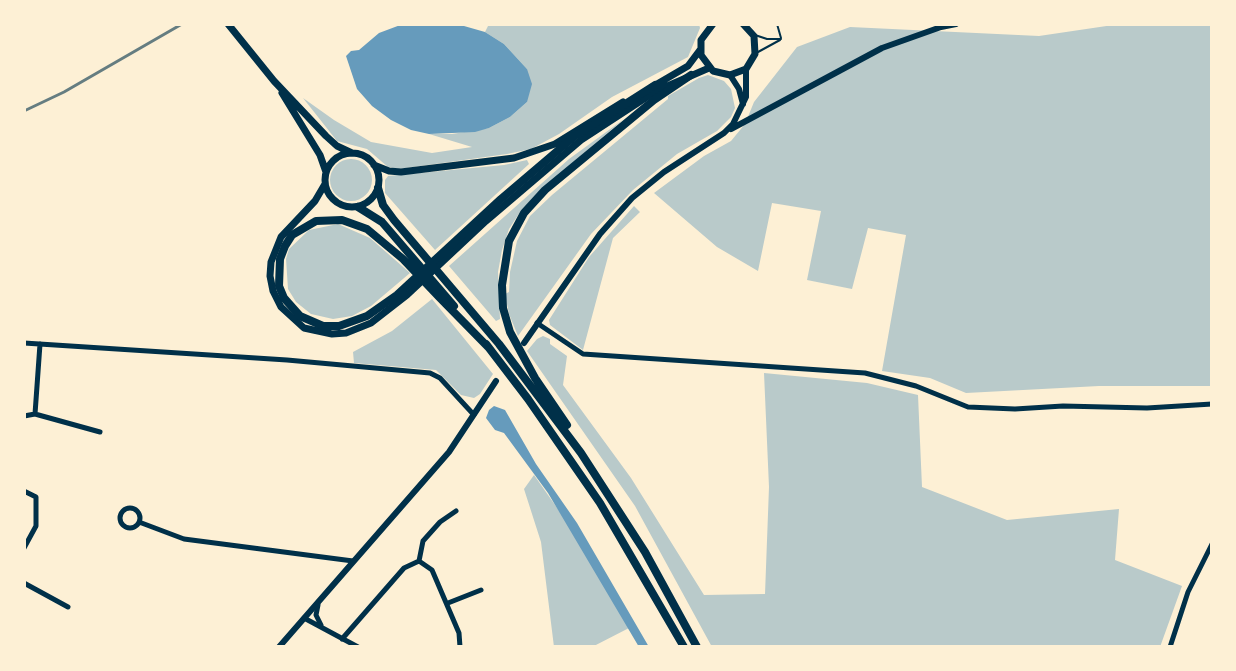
<!DOCTYPE html>
<style>
body{margin:0}
#map{position:relative;width:1236px;height:671px;overflow:hidden;background:#fdf0d5;font-family:"Varela Round",sans-serif}
canvas{display:block}
.frame{position:absolute;inset:0;border:26px solid #fdf0d5;pointer-events:none}
</style>
<div id="map">
<canvas width="1236" height="671"></canvas>
<div class="frame"></div>
</div>
<script>
const c = document.querySelector('canvas').getContext('2d');
c.lineJoin = 'round';
function fill(path, color) { c.fillStyle = color; c.fill(path, 'evenodd'); }
const toPath = rows => new Path2D(rows.map(r => 'M' + r).join(''));
function stroke(path, color, width, dash) { c.strokeStyle = color; c.lineWidth = width; c.lineCap = dash ? 'butt' : 'round'; c.setLineDash(dash || []); c.stroke(path); }
const green = toPath([
 [489,24,699,24,700,28,688,57,612,97,559,134,531,149,507,154,399,169,388,167,367,149,337,141,303,98,334,120,371,142,432,153,472,147,429,134,452,134,489,128,510,117,527,102,527,69,504,44,485,32],
 [1120,24,1212,24,1211,386,1099,386,966,393,930,378,882,371,906,235,868,228,852,289,807,280,821,211,772,203,758,271,717,247,654,193,704,156,731,141,745,124,754,102,797,47,850,27,1039,36],
 [708,75,724,81,731,89,735,108,731,117,717,131,677,154,633,190,591,234,518,336,509,314,505,294,509,292,510,272,517,241,530,216,552,195,668,99,668,96,699,78],
 [624,119,536,194,520,212,509,229,502,250,498,272,500,319,496,321,449,266,569,159],
 '330 180a21 21 0 1 1 42 0a21 21 0 1 1-42 0Z',
 [527,160,529,164,435,250,385,193,385,180,388,176,504,165],
 [634,206,640,212,613,238,583,350,550,325,549,320,589,257],
 [338,224,370,238,410,273,371,306,352,316,333,319,311,314,296,302,288,289,286,259,289,249,309,230],
 [432,299,493,374,480,394,474,398,461,395,436,370,354,363,353,352,392,331],
 [543,336,550,339,550,344,567,356,563,385,631,478,704,595,765,594,769,487,764,373,867,383,918,395,922,487,1007,520,1119,509,1115,560,1182,586,1160,647,712,647,635,506,527,351,537,339],
 [534,475,574,532,629,628,592,647,554,647,541,542,524,489]
]);
const water = toPath([
 [403,24,457,24,485,32,504,44,527,69,532,84,527,102,510,117,489,128,475,132,429,134,411,130,391,120,372,106,357,89,346,56,351,51,359,50,379,33],
 [494,406,505,410,536,464,577,523,649,647,639,647,548,493,504,433,495,430,486,418,489,410]
]);
const service = toPath([
 [777,24,781,38],
 [755,35,767,39,781,39],
 [758,52,780,40]
]);
const minor = toPath([
 [537,323,583,354,865,373,916,386,968,407,1015,409,1063,406,1147,408,1212,404],
 [24,343,287,360,430,373,440,378,474,415],
 [35,414,40,344],
 [24,416,35,414,100,432],
 [24,491,36,497,36,526,24,548],
 '120 518a10 10 0 1 1 20 0a10 10 0 1 1-20 0Z',
 [139,522,184,539,353,561],
 [419,561,432,570,459,633,460,647],
 [419,561,423,541,440,522,456,511],
 [24,583,68,607],
 [448,603,481,590],
 [318,605,316,615,321,625],
 [304,618,358,647],
 [342,639,404,568,419,561],
 [1170,647,1188,592,1212,544]
]);
const tertiary = toPath([
 [730,75,739,89,743,104],
 [731,129,882,48,941,27,956,24],
 [524,343,600,234,632,198,664,172,724,133,733,124,746,97,746,69],
 [279,647,449,452,496,381]
]);
const primary = toPath([
 [228,24,274,81,326,136,337,146,352,153],
 [713,24,701,40,701,55,713,71,730,75,746,69,755,54,754,36,743,24],
 [652,87,688,66,700,50],
 [282,93,320,155,326,172],
 '325 180a27 27 0 1 1 54 0a27 27 0 1 1-54 0Z',
 [374,165,389,171,401,172,514,158,555,144,623,102],
 [325,184,315,201,281,237,271,262,270,276,273,291,281,307,304,328,332,334,346,333,371,323,407,295,486,221,581,140,656,91,709,68]
]);
const trunk = toPath([
 [378,188,383,205,394,220,499,344,581,453,645,552,697,647],
 [358,207,382,222,454,306],
 [486,344,528,399,600,503,684,647],
 [489,348,439,297,403,259,367,229,342,220,316,221,292,235,285,246,280,259,279,286,284,298,300,316,323,326,339,326,367,316,397,295,501,199,575,136,655,85],
 [567,425,535,378,510,332,503,308,502,285,509,241,524,213,545,190,654,100,691,75]
]);
const rail = toPath([
 [24,111,64,92,182,24]
]);
fill(green, '#b9caca');
fill(water, '#669bbc');
stroke(service, '#003049', 2);
stroke(minor, '#003049', 5);
stroke(tertiary, '#003049', 6);
stroke(primary, '#003049', 7);
stroke(trunk, '#003049', 8);
stroke(rail, '#657d81', 3);
</script>
